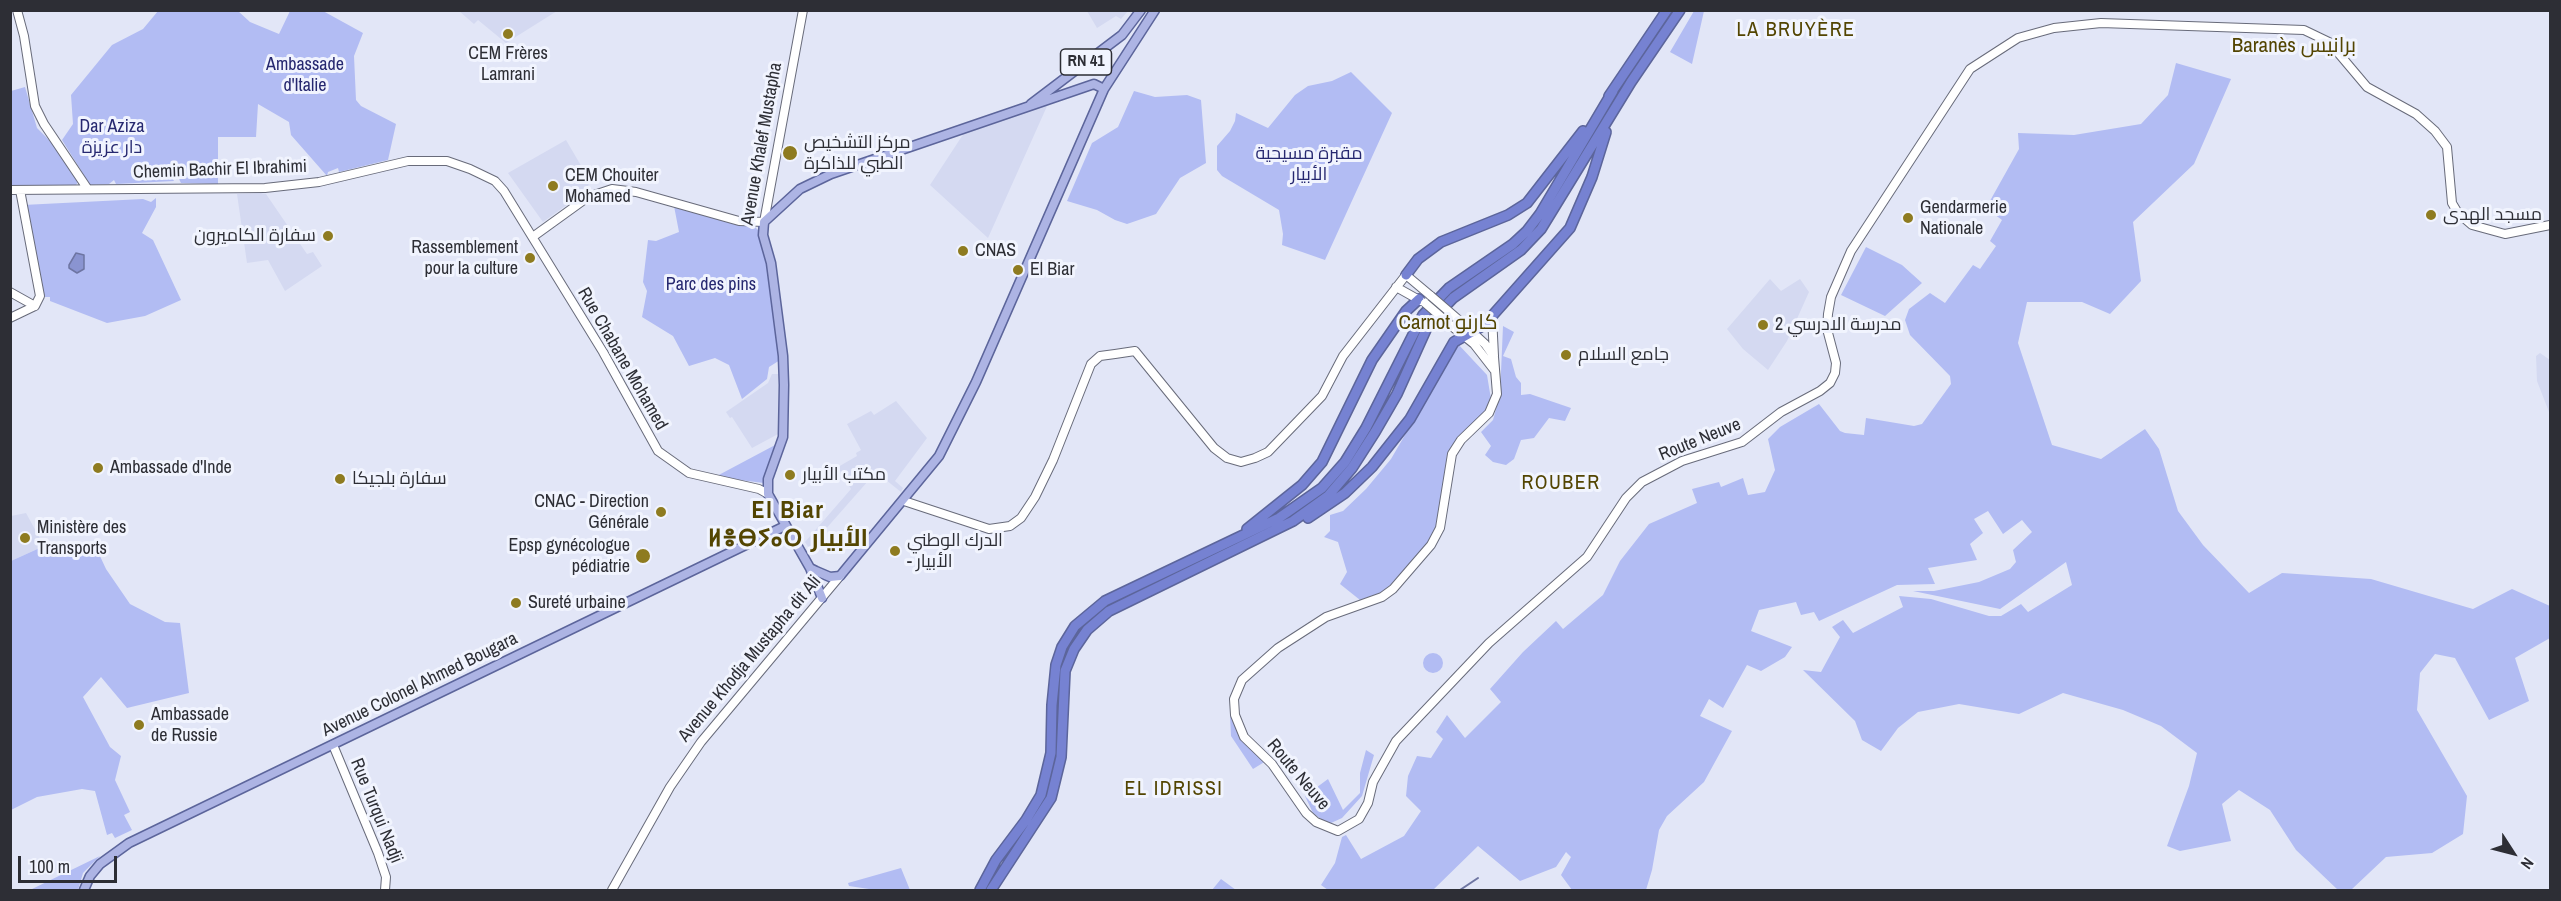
<!DOCTYPE html>
<meta charset="utf-8">
<style>
body{margin:0}
#map{position:relative;width:2561px;height:901px;overflow:hidden;background:#e2e6f7;font-family:"Archivo Narrow",sans-serif}
canvas{display:block}
.frame{position:absolute;inset:0;border:12px solid #2d2e35;pointer-events:none}
.north{position:absolute;left:2483px;top:823px;width:60px;height:60px;-webkit-text-stroke:4px #f1f4fe;paint-order:stroke;rotate:126deg;font-size:16px;font-weight:700;line-height:24px;text-align:center;color:#2d2e35}
.north::after{content:'';display:block;margin:auto;width:21px;height:27px;background:#2d2e35;clip-path:polygon(50% 0,100% 100%,50% 72%,0 100%)}
.scale{position:absolute;left:18px;top:856px;width:99px;height:27px;box-sizing:border-box;border:3px solid #2d2e35;border-top:0;padding-left:8px;font-size:18px;line-height:21px;white-space:nowrap;color:#2d2e35;-webkit-text-stroke:4px #f1f4fe;paint-order:stroke}
</style>
<div id="map">
<canvas width="2561" height="901"></canvas>
<div class="frame"></div>
<div class="north">N</div>
<div class="scale">100 m</div>
</div>
<script>
const c = document.querySelector('canvas').getContext('2d');
c.lineJoin = 'round';
function fill(path, color) { c.fillStyle = color; c.fill(path, 'evenodd'); }
const toPath = rows => new Path2D(rows.map(r => 'M' + r).join(''));
function stroke(path, color, width, dash) { c.strokeStyle = color; c.lineWidth = width; c.lineCap = dash ? 'butt' : 'round'; c.setLineDash(dash || []); c.stroke(path); }
function label(font, color, halo, rows, align = 'center') {
  c.font = font + ' "Archivo Narrow",Cairo,"Noto Sans Tifinagh",sans-serif'; c.lineWidth = 6; c.setLineDash([]); c.textBaseline = 'middle'; c.strokeStyle = halo; c.fillStyle = color; for (const [text, x, y, turn = 0] of rows) {
    c.save(); c.translate(x, y); c.rotate((+turn || 0) * Math.PI / 180); c.textAlign = isNaN(turn) ? turn : align; if (halo) c.strokeText(text, 0, 0); c.fillText(text, 0, 0); c.restore();
  }
}
const built = toPath([
 [459,11,557,11,506,43,478,20,474,24],
 [1087,11,1128,11,1121,19,1116,16,1097,28],
 [1048,104,1035,133,988,238,930,185,964,133],
 [566,140,590,181,586,191,543,222,508,173],
 [261,193,266,194,307,254,313,252,322,266,285,291,268,260,247,263,237,194],
 [1770,279,1781,291,1800,279,1809,292,1787,341,1768,370,1743,349,1727,329],
 [2540,353,2550,360,2549,412,2537,381,2536,356],
 [772,374,781,374,780,433,752,448,732,417,730,418,726,412,768,383],
 [896,401,927,438,895,481,903,488,901,492,876,472,809,548,805,542,851,489,838,467,857,456,856,453,861,450,847,424,871,411,874,415],
 [26,513,44,546,11,561,11,516]
]);
const green = toPath([
 [158,11,238,11,250,22,279,34,290,11,323,11,363,33,354,56,356,100,361,106,396,124,388,160,339,172,338,168,328,172,327,176,291,135,289,122,258,104,256,137,218,137,218,184,181,183,176,173,171,176,174,181,116,184,114,180,109,184,90,185,62,140,73,124,71,95,112,45,143,29],
 [1694,11,1704,11,1692,64,1670,52],
 [2176,63,2231,79,2194,164,2133,222,2141,281,2110,314,2082,302,2027,302,2018,343,2052,445,2101,459,2145,429,2159,449,2178,511,2203,545,2249,593,2282,573,2371,579,2473,609,2512,589,2550,606,2550,638,2515,658,2529,701,2489,720,2455,658,2435,654,2420,673,2417,710,2467,796,2463,834,2432,853,2386,857,2351,890,2338,890,2296,850,2270,810,2239,790,2222,804,2231,841,2180,851,2167,846,2189,786,2197,753,2161,726,2123,710,2063,693,2019,714,1959,704,1918,712,1898,728,1881,751,1862,740,1855,721,1803,670,1821,672,1840,637,1832,627,1843,620,1853,633,1903,607,1899,596,1931,599,1989,616,2001,616,2021,604,2028,612,2072,585,2066,562,2000,609,1913,591,1934,591,1979,582,2010,569,2016,562,2013,550,2032,532,2022,520,2003,534,1988,511,1974,519,1983,533,1970,544,1977,560,1928,568,1935,584,1897,585,1819,621,1814,612,1801,615,1796,602,1759,610,1751,631,1792,647,1785,657,1761,671,1747,665,1723,708,1709,699,1700,716,1732,731,1704,782,1667,816,1659,830,1652,870,1646,890,1572,890,1561,875,1571,857,1566,852,1556,867,1520,881,1478,846,1433,890,1328,890,1321,885,1335,863,1342,837,1346,835,1361,859,1404,836,1421,811,1406,796,1408,776,1417,756,1431,758,1443,739,1436,732,1447,715,1465,738,1501,702,1490,689,1523,652,1556,621,1563,629,1603,595,1620,561,1649,524,1697,503,1692,489,1719,482,1721,487,1743,478,1748,495,1765,492,1775,470,1768,439,1780,427,1819,404,1840,431,1845,433,1864,435,1866,418,1914,426,1922,424,1951,384,1950,376,1910,335,1905,320,1909,309,1930,293,1945,303,1973,265,1980,269,1996,246,1990,241,2002,220,1986,208,2019,149,2018,133,2074,135,2141,124,2168,95],
 [1351,72,1392,113,1325,260,1282,245,1283,234,1279,210,1222,176,1217,170,1217,146,1230,131,1235,121,1236,113,1268,128,1295,95,1308,86,1332,81],
 [25,87,37,128,59,150,80,179,76,185,11,187,11,91],
 [1134,91,1155,97,1187,95,1201,100,1206,163,1180,178,1156,214,1127,224,1115,220,1097,210,1067,201,1092,143,1118,127],
 [156,198,156,207,142,233,153,240,181,300,145,316,107,323,50,301,50,297,43,297,23,205,143,199,151,202],
 [674,206,754,226,759,231,770,261,782,312,788,355,769,367,767,379,742,399,729,365,715,358,689,366,673,336,642,317,647,291,643,282,648,240,656,241,679,232],
 [1866,247,1902,265,1922,283,1885,316,1841,295],
 [1503,326,1514,332,1503,356,1511,359,1516,377,1521,383,1521,395,1530,394,1571,408,1565,421,1549,418,1534,438,1521,440,1514,459,1506,465,1493,462,1485,455,1491,446,1481,432,1493,420,1500,395],
 [1458,344,1487,375,1492,405,1459,437,1447,455,1437,527,1429,543,1389,586,1380,593,1360,600,1340,584,1347,572,1338,542,1324,537,1330,531,1330,515,1343,511,1366,489,1391,459],
 [777,444,764,483,715,477],
 [82,545,93,548,99,554,106,569,130,604,165,622,180,623,189,693,127,708,101,677,83,697,110,747,121,756,115,780,130,812,124,815,132,830,115,838,112,833,107,835,95,791,82,789,37,797,11,810,11,561,44,546,47,551],
 '1423 663a10 10 0 1 1 20 0a10 10 0 1 1-20 0Z',
 [1230,716,1240,734,1266,761,1253,769,1231,736],
 [1366,750,1374,755,1362,796,1342,818,1331,823,1325,822,1313,813,1305,796,1328,779,1343,810,1360,793,1360,773],
 [100,856,83,873,78,890,30,890],
 [901,868,910,890,869,889,849,886,848,883],
 [1221,879,1236,890,1212,890]
]);
const water = toPath([
 [76,253,84,255,84,269,77,273,69,268,69,265,76,253]
]);
const stream = toPath([
 [1460,890,1478,878]
]);
const secondary = toPath([
 [17,10,24,36,35,106,44,124,87,188],
 [10,190,265,188,319,182,408,161,447,161,470,169,495,181,504,191,603,352,658,451,689,473,759,489,768,494],
 [534,236,588,197,612,189,636,192,739,221,764,222,803,10],
 [1406,275,1431,296],
 [1396,287,1421,301],
 [10,292,35,306],
 [1492,316,1494,356],
 [10,318,35,306,40,296,20,190],
 [1460,321,1485,344,1494,357,1497,394,1489,413,1461,440,1452,454,1440,528,1431,545,1393,589,1382,597,1326,617,1278,648,1242,680,1234,699,1235,715,1244,737,1272,764,1306,813,1316,822,1338,831,1359,819,1368,803,1373,782,1396,741,1489,643,1587,557,1626,498,1642,482,1682,461,1742,442,1781,412,1820,391,1830,383,1835,373,1836,363,1827,329,1828,314,1831,297,1851,251,1970,69,2018,38,2054,28,2101,23,2304,30,2329,42,2367,87,2416,114,2435,131,2447,147,2452,203,2458,213,2472,225,2505,234,2550,225],
 [1454,328,1474,344,1495,371],
 [904,501,989,529,1010,526,1021,518,1035,497,1053,460,1091,364,1100,356,1115,354,1135,351,1214,448,1227,458,1241,462,1255,458,1268,452,1322,396,1343,356,1406,275],
 [333,745,378,853,386,877,385,890],
 [612,890,670,787,701,742,840,576]
]);
const primary = toPath([
 [1104,89,1094,84,831,174,800,189,764,222,763,235,771,263,783,356,784,385,783,437,768,479,768,494,810,568,816,571,830,577,840,576,939,456,976,382,1104,89,1155,10],
 [1031,104,1122,35,1141,10],
 [810,568,822,598],
 [84,890,90,876,100,864,129,843,785,526]
]);
const highway = toPath([
 [1609,96,1667,10],
 [1406,275,1418,259,1441,242,1508,215,1527,203,1583,131],
 [1308,518,1345,493,1372,467,1410,419,1454,342,1484,325,1570,228,1592,177,1606,132],
 [1247,529,1302,485,1322,462,1372,360,1406,311,1419,299],
 [980,890,996,860,1026,820,1041,795,1051,753,1052,705,1056,665,1062,647,1075,626,1105,601,1279,518,1322,488,1345,462,1366,428,1423,315,1449,288,1513,244,1527,231,1540,214,1613,91],
 [991,890,1051,798,1061,757,1065,671,1074,649,1087,630,1109,611,1293,521,1328,496,1352,468,1375,432,1397,394,1429,323,1453,298,1521,250,1541,229,1631,82,1680,10]
]);
const secondaryBridge = toPath([
 [1431,296,1460,321],
 [1425,303,1454,328]
]);
const markers = [
 [508,34,6,"#8e7b20"],
 [790,153,8,"#8e7b20"],
 [553,186,6,"#8e7b20"],
 [2431,215,6,"#8e7b20"],
 [1908,218,6,"#8e7b20"],
 [328,236,6,"#8e7b20"],
 [963,251,6,"#8e7b20"],
 [530,258,6,"#8e7b20"],
 [1018,270,6,"#8e7b20"],
 [1763,325,6,"#8e7b20"],
 [1566,355,6,"#8e7b20"],
 [98,468,6,"#8e7b20"],
 [790,475,6,"#8e7b20"],
 [340,479,6,"#8e7b20"],
 [661,512,6,"#8e7b20"],
 [25,538,6,"#8e7b20"],
 [895,551,6,"#8e7b20"],
 [643,556,8,"#8e7b20"],
 [516,603,6,"#8e7b20"],
 [139,725,6,"#8e7b20"]
];
const shields = [
 [1086,62,51]
];
const shieldNames = [
 ["RN 41",1086,62]
];
const poiNames = [
 ["CEM Frères",508,54,"center"],
 ["Lamrani",508,75,"center"],
 ["مركز التشخيص",804,143],
 ["الطبي للذاكرة",804,164],
 ["CEM Chouiter",565,176],
 ["Mohamed",565,197],
 ["Gendarmerie",1920,208],
 ["Nationale",1920,229],
 ["مسجد الهدى",2443,215],
 ["سفارة الكاميرون",316,236,"right"],
 ["Rassemblement",518,248,"right"],
 ["pour la culture",518,269,"right"],
 ["CNAS",975,251],
 ["El Biar",1030,270],
 ["مدرسة الادرسي 2",1775,325],
 ["جامع السلام",1578,355],
 ["Ambassade d'Inde",110,468],
 ["مكتب الأبيار",802,475],
 ["سفارة بلجيكا",352,479],
 ["CNAC - Direction",649,502,"right"],
 ["Générale",649,523,"right"],
 ["Ministère des",37,528],
 ["Transports",37,549],
 ["الدرك الوطني",907,541],
 ["- الأبيار",907,562],
 ["Epsp gynécologue",630,546,"right"],
 ["pédiatrie",630,567,"right"],
 ["Sureté urbaine",528,603],
 ["Ambassade",151,715],
 ["de Russie",151,736]
];
const parkNames = [
 ["Ambassade",305,65],
 ["d'Italie",305,86],
 ["Dar Aziza",112,127],
 ["دار عزيزة",112,148],
 ["مقبرة مسيحية",1309,154],
 ["الأبيار",1309,175],
 ["Parc des pins",711,285]
];
const streetNames = [
 ["Avenue Khalef Mustapha",762,144,-80],
 ["Chemin Bachir El Ibrahimi",220,170,-2],
 ["Rue Chabane Mohamed",622,359,60],
 ["Route Neuve",1700,440,-22],
 ["Avenue Khodja Mustapha dit Ali",750,659,-50],
 ["Avenue Colonel Ahmed Bougara",420,685,-26],
 ["Route Neuve",1298,775,50],
 ["Rue Turqui Nadji",376,811,68]
];
const neighbourhoodNames = [
 ["LA BRUYÈRE",1796,31],
 ["ROUBER",1561,484],
 ["EL IDRISSI",1174,790]
];
const quarterNames = [
 ["Baranès برانيس",2294,46],
 ["Carnot كارنو",1448,323]
];
const districtNames = [
 ["El Biar",788,512],
 ["ⵍⴻⴱⵢⴰⵔ الأبيار",788,540]
];
fill(built, '#d4d9f1');
fill(green, '#b2bcf3');
fill(water, '#8a94d1');
stroke(water, '#6e75a2', 1.5);
stroke(stream, '#6e75a2', 2);
stroke(secondary, '#686b7a', 10);
stroke(primary, '#5c659b', 11);
stroke(highway, '#5c659b', 12);
stroke(secondary, '#fff', 8);
stroke(primary, '#adb4e4', 8);
stroke(highway, '#7682d2', 9);
stroke(secondaryBridge, '#686b7a', 10, []);
stroke(secondaryBridge, '#fff', 8);
for (const [x, y, r, color] of markers) { const dot = new Path2D(); dot.arc(x, y, r, 0, 2 * Math.PI); c.fillStyle = color; c.fill(dot); stroke(dot, '#f1f4fe', 2); }
for (const [x, y, w] of shields) { const box = new Path2D(); box.roundRect(x - w / 2, y - 13, w, 26, 4.5); c.fillStyle = '#f1f4fe'; c.fill(box); stroke(box, '#2d2e35', 1.5); }
label('bold 16px', '#2d2e35', null, shieldNames);
label('18px', '#2d2e35', '#f1f4fe', poiNames, 'left');
label('18px', '#262870', '#f1f4fe', parkNames);
label('18px', '#2d2e35', '#f1f4fe', streetNames);
c.letterSpacing = '1.5px';
label('20px', '#534502', '#f1f4fe', neighbourhoodNames);
c.letterSpacing = '0px';
label('21px', '#534502', '#f1f4fe', quarterNames);
c.letterSpacing = '1.5px';
label('bold 24px', '#534502', '#f1f4fe', districtNames);
c.letterSpacing = '0px';
</script>
